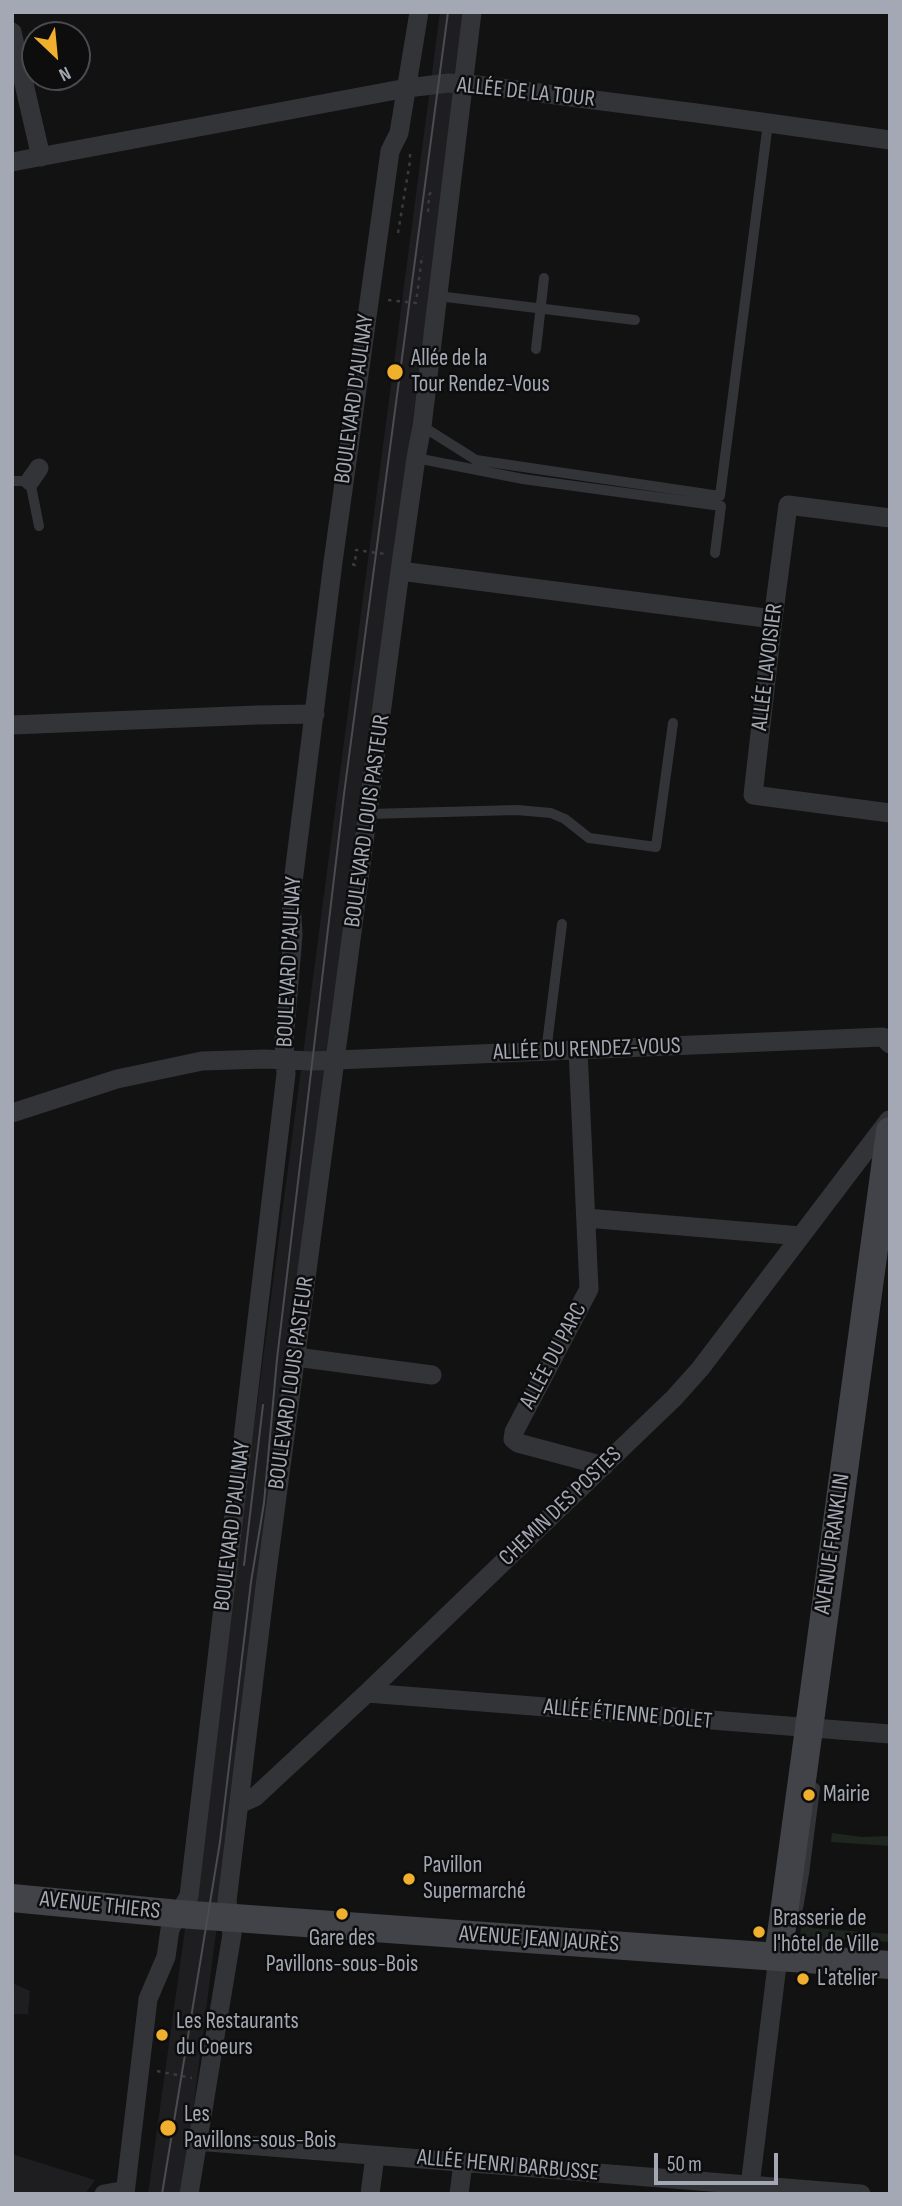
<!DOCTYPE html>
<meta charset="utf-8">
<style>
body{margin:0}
#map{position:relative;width:902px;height:2206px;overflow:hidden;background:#121213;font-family:"Sofia Sans Condensed",sans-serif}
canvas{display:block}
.frame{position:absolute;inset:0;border:14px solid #a3a8b4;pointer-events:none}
.north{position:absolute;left:21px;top:21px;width:70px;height:70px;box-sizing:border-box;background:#0d0d0e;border:2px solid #494b50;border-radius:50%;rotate:154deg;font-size:19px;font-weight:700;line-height:28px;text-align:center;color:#a3a8b4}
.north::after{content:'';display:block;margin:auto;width:24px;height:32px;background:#f0af2d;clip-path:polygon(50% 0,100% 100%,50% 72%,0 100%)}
.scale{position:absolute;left:654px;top:2153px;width:124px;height:32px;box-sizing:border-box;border:4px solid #a3a8b4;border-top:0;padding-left:9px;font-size:21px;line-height:24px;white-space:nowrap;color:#a3a8b4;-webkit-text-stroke:5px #0d0d0e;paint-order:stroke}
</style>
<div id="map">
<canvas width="902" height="2206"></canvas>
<div class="frame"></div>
<div class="north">N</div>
<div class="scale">50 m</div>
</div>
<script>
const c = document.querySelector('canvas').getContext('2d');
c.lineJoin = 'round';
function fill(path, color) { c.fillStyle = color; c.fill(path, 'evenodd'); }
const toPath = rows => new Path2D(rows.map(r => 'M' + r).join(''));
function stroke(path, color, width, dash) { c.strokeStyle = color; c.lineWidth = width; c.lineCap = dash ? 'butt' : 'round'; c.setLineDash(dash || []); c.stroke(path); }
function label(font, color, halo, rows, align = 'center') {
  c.font = font + ' "Sofia Sans Condensed",sans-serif'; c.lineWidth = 5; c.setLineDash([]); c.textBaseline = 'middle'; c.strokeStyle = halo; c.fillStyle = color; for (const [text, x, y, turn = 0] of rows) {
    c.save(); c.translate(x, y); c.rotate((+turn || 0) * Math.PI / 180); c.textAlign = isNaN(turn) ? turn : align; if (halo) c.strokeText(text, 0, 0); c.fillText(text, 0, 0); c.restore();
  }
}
const built = toPath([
 [440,12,466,12,182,2194,148,2194,234,1579],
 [12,1983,30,1991,28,2014,12,2014],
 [12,2154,95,2180,85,2194,12,2194]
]);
const green = toPath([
 [832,1833,862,1837,890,1836,890,1846,831,1842],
 [802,1915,807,1915,812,1928,890,1934,890,1942,841,1939,839,1947,836,1948,808,1946,800,1937]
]);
const path = toPath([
 [428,212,429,195,432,191],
 [398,233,410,161,410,153],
 [388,300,416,303,422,256,423,257],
 [352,564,355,565,356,550,385,554],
 [157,2071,192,2078]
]);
const lane = toPath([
 [438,296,635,320],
 [536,349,544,278],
 [422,426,476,460,720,496,768,123],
 [416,458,523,479,721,506,715,553],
 [12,481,30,481,39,526],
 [369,814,517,810,551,813,565,819,589,838,656,847,673,723],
 [546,1052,562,924],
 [798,1908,804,1874,815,1788]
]);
const street = toPath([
 [12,32,41,157],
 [12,162,407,88,449,83,477,85,704,114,890,140],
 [30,481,39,468],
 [890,518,788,505,773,619,753,795,890,813],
 [400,571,773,619],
 [12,725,257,715,315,714],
 [578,1050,589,1289,514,1432,513,1439,518,1443,604,1466],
 [12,1113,117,1079,202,1061,264,1059,312,1061,883,1037,890,1044],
 [586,1218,801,1236],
 [296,1357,432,1375],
 [367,1693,890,1734],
 [239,1804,255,1797,367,1693,674,1398,700,1369,889,1120],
 [196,2141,861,2194],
 [104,2194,115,2192,125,2193],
 [125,2194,148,1999,166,1957,170,1929,189,1896,286,1074,284,1041,293,935,291,898,333,562,390,151,399,133,419,12],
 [189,2194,232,1934,227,1901,266,1579,400,571,416,458,422,426,472,12],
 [370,2194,375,2156],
 [459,2194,463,2163],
 [749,2194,778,1957]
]);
const secondary = toPath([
 [12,1898,179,1914,890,1965],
 [778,1957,890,1131]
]);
const tram = toPath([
 [244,1565,263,1405],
 [162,2194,220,1842,251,1582,264,1503,277,1359,344,794,448,12]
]);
const markers = [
 [395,372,9,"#f0af2d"],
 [809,1795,7,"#f0af2d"],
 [409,1879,7,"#f0af2d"],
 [342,1914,7,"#f0af2d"],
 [759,1932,7,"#f0af2d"],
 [803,1979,7,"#f0af2d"],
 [162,2035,7,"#f0af2d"],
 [168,2128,9,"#f0af2d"]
];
const streetNames = [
 ["ALLÉE DE LA TOUR",526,93,6],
 ["BOULEVARD D'AULNAY",355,399,-82],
 ["ALLÉE LAVOISIER",768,667,-83],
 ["BOULEVARD LOUIS PASTEUR",368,821,-82],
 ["BOULEVARD D'AULNAY",290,962,-87],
 ["ALLÉE DU RENDEZ-VOUS",587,1050,-2],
 ["ALLÉE DU PARC",554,1356,-62],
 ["BOULEVARD LOUIS PASTEUR",292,1383,-82],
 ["CHEMIN DES POSTES",561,1507,-44],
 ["BOULEVARD D'AULNAY",233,1526,-83],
 ["AVENUE FRANKLIN",833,1544,-82],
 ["ALLÉE ÉTIENNE DOLET",628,1715,5],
 ["AVENUE THIERS",100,1906,6],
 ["AVENUE JEAN JAURÈS",539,1940,4],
 ["ALLÉE HENRI BARBUSSE",508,2166,5]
];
const poiNames = [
 ["Allée de la",411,359],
 ["Tour Rendez-Vous",411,385],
 ["Mairie",823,1795],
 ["Pavillon",423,1866],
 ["Supermarché",423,1892],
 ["Brasserie de",773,1919],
 ["l'hôtel de Ville",773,1945],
 ["Gare des",342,1939,"center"],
 ["Pavillons-sous-Bois",342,1965,"center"],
 ["L'atelier",817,1979],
 ["Les Restaurants",176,2022],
 ["du Coeurs",176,2048],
 ["Les",184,2115],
 ["Pavillons-sous-Bois",184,2141]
];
fill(built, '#1e1e20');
fill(green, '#1e261f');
stroke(path, '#393b3f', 2.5, [3.5, 5]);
stroke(lane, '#333438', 10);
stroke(street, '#333438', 19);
stroke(secondary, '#414348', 28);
stroke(tram, '#4a4c51', 2);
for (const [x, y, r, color] of markers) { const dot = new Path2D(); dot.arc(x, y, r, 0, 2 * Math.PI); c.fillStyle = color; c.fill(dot); stroke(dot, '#0d0d0e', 2.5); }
label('23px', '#a3a8b4', '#0d0d0e', streetNames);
label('23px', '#a3a8b4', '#0d0d0e', poiNames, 'left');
</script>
